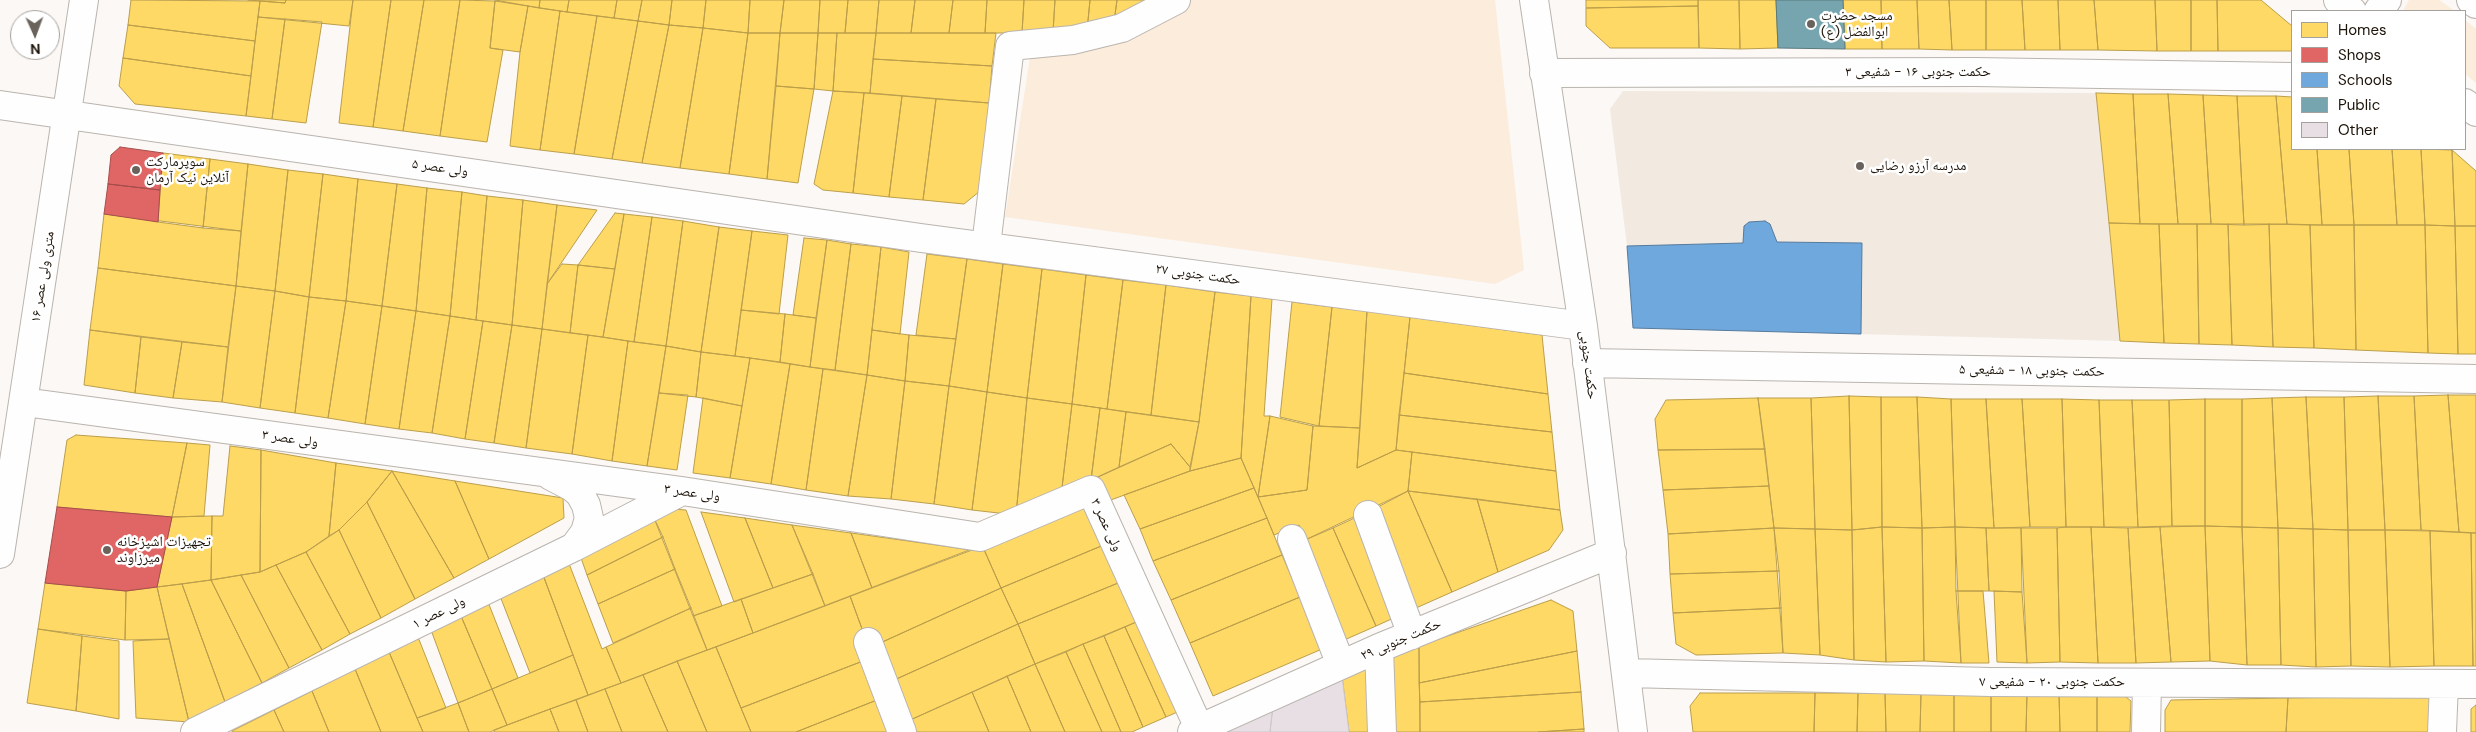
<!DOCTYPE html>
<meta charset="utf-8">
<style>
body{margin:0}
#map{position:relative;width:2476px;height:732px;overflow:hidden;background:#fbf8f5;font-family:"DM Sans",sans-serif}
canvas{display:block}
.legend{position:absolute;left:2291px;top:10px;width:175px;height:140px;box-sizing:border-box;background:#fff;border:1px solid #a4a19d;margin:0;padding:6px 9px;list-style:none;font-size:15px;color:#1c1309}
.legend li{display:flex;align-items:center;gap:10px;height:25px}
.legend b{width:25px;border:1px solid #a4a19d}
.north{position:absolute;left:10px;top:10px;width:50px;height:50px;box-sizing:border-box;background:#fff;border:1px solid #a4a19d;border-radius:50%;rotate:178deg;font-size:14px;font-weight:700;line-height:20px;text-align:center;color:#1c1309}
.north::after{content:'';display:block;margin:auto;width:18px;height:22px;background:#6a635c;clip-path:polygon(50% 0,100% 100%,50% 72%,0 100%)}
</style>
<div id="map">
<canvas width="2476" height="732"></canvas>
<ul class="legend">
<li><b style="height:14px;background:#ffd966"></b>Homes</li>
<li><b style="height:14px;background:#e06666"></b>Shops</li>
<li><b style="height:14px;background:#6fa8dc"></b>Schools</li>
<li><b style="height:14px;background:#76a5af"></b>Public</li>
<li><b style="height:14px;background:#e8dfe5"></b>Other</li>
</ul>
<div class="north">N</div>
</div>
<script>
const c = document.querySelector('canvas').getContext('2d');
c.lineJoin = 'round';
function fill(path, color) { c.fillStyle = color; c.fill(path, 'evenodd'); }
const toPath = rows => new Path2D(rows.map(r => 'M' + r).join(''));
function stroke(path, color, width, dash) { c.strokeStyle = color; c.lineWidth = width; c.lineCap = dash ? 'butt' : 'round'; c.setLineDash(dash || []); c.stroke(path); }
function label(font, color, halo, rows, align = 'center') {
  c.font = font + ' "DM Sans","Noto Naskh Arabic",sans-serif'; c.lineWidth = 5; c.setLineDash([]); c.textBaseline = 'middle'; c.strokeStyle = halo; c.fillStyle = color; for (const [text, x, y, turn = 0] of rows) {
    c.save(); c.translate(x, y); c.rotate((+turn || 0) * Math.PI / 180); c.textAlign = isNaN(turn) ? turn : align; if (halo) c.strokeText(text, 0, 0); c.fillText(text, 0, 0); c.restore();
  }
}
const built = toPath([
 [1623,91,2096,93,2120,341,1633,328,1627,246,1610,109]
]);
const green = toPath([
 [1150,0,1495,0,1524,270,1495,284,1005,217,1034,32],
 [2409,0,2439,0,2455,11,2403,11],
 [2465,20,2476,29,2476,83,2465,74]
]);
const homes = toPath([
 [131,0,260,1,255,41,128,25,131,0],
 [248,0,286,0,285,3,248,0],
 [286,0,353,0,349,26,258,17,260,1,285,3,286,0],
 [353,0,391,0,373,127,339,123,353,0],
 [391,0,424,0,403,131,373,127,391,0],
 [424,0,460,0,440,136,403,131,424,0],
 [460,0,495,1,490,48,503,50,487,142,440,136,460,0],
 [495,0,540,0,539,8,495,0],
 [540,0,569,0,567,12,539,8,540,0],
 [569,0,617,0,614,18,567,12,569,0],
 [617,0,642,0,638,21,614,18,617,0],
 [642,0,672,0,669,25,638,21,642,0],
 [672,0,706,0,703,28,669,25,672,0],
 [706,0,750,0,748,33,703,28,706,0],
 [750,0,784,0,780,33,748,33,750,0],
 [784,0,820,0,818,33,780,33,784,0],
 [820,0,848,0,845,33,818,33,820,0],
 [848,0,879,0,876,33,845,33,848,0],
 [879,0,915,0,911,33,876,33,879,0],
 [915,0,953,0,949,33,911,33,915,0],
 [953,0,987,0,985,33,949,33,953,0],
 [987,0,1024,0,1022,33,985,33,987,0],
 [1024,0,1055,0,1053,32,1022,33,1024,0],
 [1055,0,1090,0,1087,31,1053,32,1055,0],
 [1090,0,1117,0,1114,22,1087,31,1090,0],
 [1117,0,1150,0,1114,22,1117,0],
 [1586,0,1698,0,1698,6,1586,8,1586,0],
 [1698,0,1739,0,1740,49,1699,48,1698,0],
 [1739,0,1776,0,1778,48,1740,49,1739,0],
 [1843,0,1881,0,1882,49,1845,49,1843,0],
 [1881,0,1917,0,1919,49,1882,49,1881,0],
 [1917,0,1949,0,1952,50,1919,49,1917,0],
 [1949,0,1986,0,1986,50,1952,50,1949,0],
 [1986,0,2022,0,2025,50,1986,50,1986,0],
 [2022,0,2058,0,2060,50,2025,50,2022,0],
 [2058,0,2094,0,2098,50,2060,50,2058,0],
 [2094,0,2155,0,2157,51,2098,50,2094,0],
 [2155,0,2191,0,2191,51,2157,51,2155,0],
 [2191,0,2217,0,2218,51,2191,51,2191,0],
 [2217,0,2261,0,2292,26,2292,51,2218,51,2217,0],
 [495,1,528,6,520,52,490,48,495,1],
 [528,6,560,11,540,150,510,146,520,52,528,6],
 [1698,6,1699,48,1610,48,1586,26,1586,8,1698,6],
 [560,11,597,16,574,154,540,150,560,11],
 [597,16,638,21,612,159,574,154,597,16],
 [258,17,285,19,272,119,246,116,258,17],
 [285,19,322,22,306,123,272,119,285,19],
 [638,21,669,25,642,163,612,159,638,21],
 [128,25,255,41,251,76,123,58,128,25],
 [669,25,703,28,680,168,642,163,669,25],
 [703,28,748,33,729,174,680,168,703,28],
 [748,33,780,33,767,179,729,174,748,33],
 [780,33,818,33,814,89,776,86,780,33],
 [818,33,837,33,833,91,814,89,818,33],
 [837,33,876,33,870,93,833,91,837,33],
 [876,33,996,33,992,66,873,59,876,33],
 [123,58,251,76,246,116,135,104,119,86,123,58],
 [873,59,992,66,989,103,870,93,873,59],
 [776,86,814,89,798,183,767,179,776,86],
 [833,91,864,93,853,193,823,190,814,184,833,91],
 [864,93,902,96,889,197,853,193,864,93],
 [2096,93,2133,94,2140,224,2109,223,2096,93],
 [2133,94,2168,94,2178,224,2140,224,2133,94],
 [2168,94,2203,95,2211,224,2178,224,2168,94],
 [2203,95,2237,96,2244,225,2211,224,2203,95],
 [902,96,936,99,923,200,889,197,902,96],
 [2237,96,2276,96,2287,224,2244,225,2237,96],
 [2276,96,2292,97,2292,149,2317,149,2322,225,2287,224,2276,96],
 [936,99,989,103,980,191,964,204,923,200,936,99],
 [2317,149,2349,149,2354,225,2322,225,2317,149],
 [2349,149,2392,149,2397,225,2354,225,2349,149],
 [2392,149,2421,149,2425,225,2397,225,2392,149],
 [2421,149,2452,150,2455,226,2425,225,2421,149],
 [2452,150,2476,171,2476,226,2455,226,2452,150],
 [163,153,210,159,203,228,158,222,163,153],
 [210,159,248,164,241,231,203,228,210,159],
 [248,164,288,170,275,291,236,286,248,164],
 [288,170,323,174,309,297,275,291,288,170],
 [323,174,358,179,346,301,309,297,323,174],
 [358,179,397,184,382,306,346,301,358,179],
 [397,184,427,188,416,311,382,306,397,184],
 [427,188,462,192,450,316,416,311,427,188],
 [462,192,487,196,476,320,450,316,462,192],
 [487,196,523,200,512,325,476,320,487,196],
 [523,200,557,205,542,329,512,325,523,200],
 [557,205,597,210,547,284,557,205],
 [615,213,624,214,615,269,578,265,615,213],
 [104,214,241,231,236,286,98,268,104,214],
 [624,214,652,217,634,342,603,337,624,214],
 [652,217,683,221,666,346,634,342,652,217],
 [683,221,719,227,701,352,666,346,683,221],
 [2109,223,2159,224,2164,343,2120,341,2109,223],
 [2159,224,2197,224,2199,344,2164,343,2159,224],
 [2197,224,2228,224,2232,345,2199,344,2197,224],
 [2228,224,2269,224,2273,347,2232,345,2228,224],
 [2269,224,2310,225,2314,348,2273,347,2269,224],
 [2310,225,2354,225,2356,350,2314,348,2310,225],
 [2354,225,2425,225,2428,353,2356,350,2354,225],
 [2425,225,2455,226,2458,354,2428,353,2425,225],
 [2455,226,2476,226,2476,354,2458,354,2455,226],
 [719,227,752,231,735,356,701,352,719,227],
 [752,231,788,235,779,314,741,310,752,231],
 [804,238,827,240,816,318,793,315,804,238],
 [827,240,851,244,835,370,810,367,827,240],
 [851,244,881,247,867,375,835,370,851,244],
 [881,247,909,252,900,334,872,330,881,247],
 [927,254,967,259,956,339,916,335,927,254],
 [967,259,1003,264,987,392,949,386,967,259],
 [562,264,578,265,570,333,542,329,547,284,562,264],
 [1003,264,1042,269,1027,398,987,392,1003,264],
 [578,265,615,269,603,337,570,333,578,265],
 [98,268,236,286,228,347,90,330,98,268],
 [1042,269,1086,275,1072,404,1027,398,1042,269],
 [1086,275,1123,280,1107,409,1072,404,1086,275],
 [1123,280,1166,285,1151,415,1107,409,1123,280],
 [1166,285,1215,292,1199,422,1151,415,1166,285],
 [236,286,275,291,260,408,222,402,236,286],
 [275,291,309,297,295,413,260,408,275,291],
 [1215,292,1251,296,1241,458,1190,471,1199,422,1215,292],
 [1251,296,1272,299,1264,416,1270,416,1258,497,1241,458,1251,296],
 [309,297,346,301,328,418,295,413,309,297],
 [346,301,382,306,365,424,328,418,346,301],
 [1292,302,1332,307,1319,426,1280,417,1292,302],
 [382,306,416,311,399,429,365,424,382,306],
 [1332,307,1367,311,1360,428,1319,426,1332,307],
 [741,310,785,314,780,362,735,356,741,310],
 [416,311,450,316,432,433,399,429,416,311],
 [1367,311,1410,317,1396,450,1357,468,1367,311],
 [785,314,816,318,810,367,780,362,785,314],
 [450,316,483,321,465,439,432,433,450,316],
 [1410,317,1542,335,1548,394,1404,373,1410,317],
 [483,321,512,325,494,443,465,439,483,321],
 [512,325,542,329,526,448,494,443,512,325],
 [542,329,588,335,572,454,526,448,542,329],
 [90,330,141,337,135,393,84,385,90,330],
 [872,330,909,335,905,381,867,375,872,330],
 [588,335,628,341,612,461,572,454,588,335],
 [909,335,956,339,949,386,905,381,909,335],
 [141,337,182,342,173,398,135,393,141,337],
 [628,341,666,346,647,466,612,461,628,341],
 [182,342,228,347,222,402,173,398,182,342],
 [666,346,701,352,696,397,659,393,666,346],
 [701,352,750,358,742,406,696,397,701,352],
 [750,358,790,364,771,484,730,478,750,358],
 [790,364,823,369,806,490,771,484,790,364],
 [823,369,867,375,848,496,806,490,823,369],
 [1404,373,1548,394,1552,432,1399,415,1404,373],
 [867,375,905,381,891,499,848,496,867,375],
 [905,381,949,386,934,504,891,499,905,381],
 [949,386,987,392,972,510,934,504,949,386],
 [987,392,1027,398,1016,515,972,510,987,392],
 [659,393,688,395,677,470,647,466,659,393],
 [2448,395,2476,395,2476,533,2459,532,2448,395],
 [2448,395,2459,532,2421,530,2414,396,2448,395],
 [1849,396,1881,397,1882,527,1852,530,1849,396],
 [1849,396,1852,530,1815,529,1811,398,1849,396],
 [2378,396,2414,396,2421,530,2385,530,2378,396],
 [2378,396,2385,530,2348,530,2344,397,2378,396],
 [1881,397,1917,397,1922,528,1882,527,1881,397],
 [1917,397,1951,399,1955,527,1922,528,1917,397],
 [2306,397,2344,397,2348,530,2313,529,2306,397],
 [2306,397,2313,529,2278,528,2272,398,2306,397],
 [703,398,742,406,730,478,693,473,703,398],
 [1027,398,1072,404,1061,496,1016,515,1027,398],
 [1758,398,1811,398,1815,529,1774,528,1758,398],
 [1758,398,1765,449,1658,450,1655,419,1666,400,1758,398],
 [2272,398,2278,528,2242,527,2242,399,2272,398],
 [1951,399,1986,399,1994,528,1955,527,1951,399],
 [1986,399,2022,399,2030,527,1994,528,1986,399],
 [2022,399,2062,399,2066,527,2030,527,2022,399],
 [2062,399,2099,400,2104,527,2066,527,2062,399],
 [2205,399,2242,399,2242,527,2205,526,2205,399],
 [2205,399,2205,526,2172,526,2169,400,2205,399],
 [2099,400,2132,400,2138,527,2104,527,2099,400],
 [2132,400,2169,400,2172,526,2138,527,2132,400],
 [1072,404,1100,408,1091,480,1061,496,1072,404],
 [1100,408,1126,412,1119,467,1091,480,1100,408],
 [1126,412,1199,422,1190,467,1171,444,1119,467,1126,412],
 [1399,415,1552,432,1556,471,1396,450,1399,415],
 [1270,416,1313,426,1307,490,1258,497,1270,416],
 [1313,426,1360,428,1357,468,1396,450,1412,452,1408,491,1305,540,1299,525,1274,535,1258,497,1307,490,1313,426],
 [76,435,187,443,172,517,57,507,67,440,76,435],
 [187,443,210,445,204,516,172,517,187,443],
 [1171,444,1190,467,1190,471,1108,501,1096,478,1171,444],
 [230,446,261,450,260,572,211,580,212,516,223,516,230,446],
 [1765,449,1769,486,1663,490,1658,450,1765,449],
 [261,450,336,463,329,536,306,552,260,572,261,450],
 [1412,452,1556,471,1560,510,1408,491,1412,452],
 [1241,458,1254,488,1140,529,1124,495,1190,471,1241,458],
 [336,463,392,471,367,502,339,530,329,536,336,463],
 [392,471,455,481,489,559,454,578,392,471],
 [392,471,454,578,415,599,367,502,392,471],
 [455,481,563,498,564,518,489,559,455,481],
 [1769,486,1774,528,1668,534,1663,490,1769,486],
 [1254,488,1267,518,1153,561,1140,529,1254,488],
 [1408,491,1477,499,1498,572,1452,592,1408,491],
 [1408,491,1452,592,1416,608,1374,509,1408,491],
 [1477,499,1560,510,1563,530,1549,550,1498,572,1477,499],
 [1086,500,1106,544,1001,588,982,545,1086,500],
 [367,502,415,599,381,618,339,530,367,502],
 [673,509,686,510,722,606,693,616,654,518,673,509],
 [701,512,745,518,773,588,734,602,701,512],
 [212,516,211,580,157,587,172,517,212,516],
 [1359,516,1398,616,1376,626,1333,528,1359,516],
 [654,518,663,537,587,575,580,555,654,518],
 [745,518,792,525,813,574,773,588,745,518],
 [1267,518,1282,555,1171,600,1153,561,1267,518],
 [792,525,851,533,872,588,825,606,792,525],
 [2205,526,2242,527,2247,665,2210,661,2205,526],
 [2205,526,2210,661,2171,662,2160,527,2205,526],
 [1882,527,1922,528,1924,661,1886,662,1882,527],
 [1882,527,1886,662,1854,660,1852,530,1882,527],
 [1955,527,1986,528,1989,591,1956,591,1955,527],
 [1955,527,1961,663,1924,661,1922,528,1955,527],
 [2066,527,2091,527,2098,663,2060,662,2057,528,2066,527],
 [2091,527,2128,528,2136,663,2098,663,2091,527],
 [2160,527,2171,662,2136,663,2128,528,2160,527],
 [2242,527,2278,528,2281,665,2247,665,2242,527],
 [1333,528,1376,626,1342,641,1305,540,1333,528],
 [1774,528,1815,529,1820,655,1783,653,1774,528],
 [1774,528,1779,571,1670,574,1668,534,1774,528],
 [1986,528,2021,528,2022,592,1989,591,1986,528],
 [2021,528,2057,528,2060,662,2027,663,2021,528],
 [2278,528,2313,529,2316,667,2281,665,2278,528],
 [1815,529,1852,530,1854,660,1820,655,1815,529],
 [2313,529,2348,530,2351,666,2316,667,2313,529],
 [339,530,381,618,350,634,306,552,339,530],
 [2348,530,2385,530,2390,667,2351,666,2348,530],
 [2385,530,2430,531,2434,666,2390,667,2385,530],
 [2430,531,2471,533,2473,666,2434,666,2430,531],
 [851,533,972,550,872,588,851,533],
 [2471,533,2476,533,2476,666,2473,666,2471,533],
 [663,537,675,569,598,604,587,575,663,537],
 [1106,544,1123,581,1018,624,1001,588,1106,544],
 [982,545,1001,588,878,644,865,637,850,596,982,545],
 [306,552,350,634,322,650,276,565,306,552],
 [1282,555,1300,597,1190,643,1171,600,1282,555],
 [568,561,602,649,606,647,621,683,588,695,543,575,568,561],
 [276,565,322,650,289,668,241,575,260,572,276,565],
 [675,569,691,608,613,643,598,604,675,569],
 [1779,571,1781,608,1673,613,1670,574,1779,571],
 [813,574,825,606,753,633,741,599,813,574],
 [241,575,289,668,262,683,211,580,241,575],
 [543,575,573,655,530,673,500,596,543,575],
 [211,580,262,683,225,702,182,584,211,580],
 [1123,581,1141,620,1035,664,1018,624,1123,581],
 [45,583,126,591,125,640,38,629,45,583],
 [182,584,225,702,189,722,157,587,182,584],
 [157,587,169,639,125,640,126,591,157,587],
 [1001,588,1018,624,892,681,878,644,1001,588],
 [1956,591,1983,591,1989,663,1961,663,1956,591],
 [1994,591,2022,592,2027,663,1997,662,1994,591],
 [850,596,865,637,863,661,741,708,716,647,850,596],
 [1300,597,1322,649,1213,696,1190,643,1300,597],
 [741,599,753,633,707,650,693,616,741,599],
 [1551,600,1573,611,1577,651,1419,683,1419,646,1551,600],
 [488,602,518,678,492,689,461,616,488,602],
 [691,608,707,650,621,683,606,647,691,608],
 [1781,608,1783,653,1696,655,1676,644,1673,613,1781,608],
 [461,616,492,689,458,703,431,630,461,616],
 [1141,620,1182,710,1166,717,1125,627,1141,620],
 [1018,624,1035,664,908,721,892,681,1018,624],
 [1125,627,1166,717,1143,727,1104,636,1125,627],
 [38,629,82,636,76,711,27,703,38,629],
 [82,636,119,641,119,719,76,711,82,636],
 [1104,636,1143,727,1132,732,1121,732,1083,644,1104,636],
 [418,637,446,708,417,718,389,652,418,637],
 [169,639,189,722,136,718,133,641,169,639],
 [1083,644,1121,732,1102,732,1066,652,1083,644],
 [1419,646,1420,732,1390,732,1387,657,1419,646],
 [716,647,741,708,751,732,707,732,677,661,716,647],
 [1577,651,1581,692,1420,702,1419,683,1577,651],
 [389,652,423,732,381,732,355,669,389,652],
 [1066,652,1102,732,1065,732,1035,664,1066,652],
 [573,655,588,695,507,725,492,689,573,655],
 [677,661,707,732,668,732,643,675,677,661],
 [863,661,877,700,796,732,751,732,741,708,863,661],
 [1373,662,1375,732,1349,732,1342,676,1373,662],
 [1035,664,1065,732,1031,732,1007,676,1035,664],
 [355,669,381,732,329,732,312,691,355,669],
 [643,675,668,732,622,732,605,689,643,675],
 [1007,676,1031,732,989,732,972,692,1007,676],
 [492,689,507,725,490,732,469,732,458,703,492,689],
 [605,689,622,732,588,732,576,700,605,689],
 [312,691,329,732,284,732,274,710,312,691],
 [972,692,989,732,912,732,908,721,972,692],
 [1581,692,1584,729,1538,732,1420,732,1420,702,1581,692],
 [1700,693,1815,693,1814,732,1693,732,1690,706,1700,693],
 [1815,693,1858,693,1857,732,1814,732,1815,693],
 [1858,693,1885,693,1886,732,1857,732,1858,693],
 [1885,693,1921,693,1920,732,1886,732,1885,693],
 [1921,693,1954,693,1954,732,1920,732,1921,693],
 [1954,693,1991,693,1991,732,1954,732,1954,693],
 [1991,693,2027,693,2026,732,1991,732,1991,693],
 [2027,693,2059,693,2060,732,2026,732,2027,693],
 [2059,693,2097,693,2097,732,2060,732,2059,693],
 [2097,693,2121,693,2131,701,2130,732,2097,732,2097,693],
 [2432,696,2431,732,2286,732,2288,698,2432,696],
 [2288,698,2286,732,2165,732,2165,710,2171,700,2288,698],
 [576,700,588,732,559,732,550,709,576,700],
 [877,700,889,732,796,732,877,700],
 [458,703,469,732,423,732,417,718,458,703],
 [2476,705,2476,732,2471,732,2471,709,2476,705],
 [550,709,559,732,494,732,494,730,550,709],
 [274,710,284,732,232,732,232,731,274,710],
 [1584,729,1584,732,1538,732,1584,729]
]);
const shops = toPath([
 [120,147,163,153,160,190,108,184,111,155,120,147],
 [108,184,160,190,158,222,104,214,108,184],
 [57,507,172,517,157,587,126,591,45,583,57,507]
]);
const schools = toPath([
 [1765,221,1770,224,1777,242,1862,243,1861,334,1633,328,1627,246,1743,243,1744,226,1749,222,1765,221]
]);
const public = toPath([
 [1776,0,1843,0,1845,49,1778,48,1776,0]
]);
const building = toPath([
 [1342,676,1349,732,1270,732,1273,706,1342,676],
 [1273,706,1270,732,1212,732,1273,706]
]);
const minor = toPath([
 [1534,0,1583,326,1633,732],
 [2338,0,2352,11],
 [2471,0,2476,4],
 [2378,11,2387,0],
 [1544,73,1975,72,2292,77],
 [2465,103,2476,112],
 [0,105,921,238,1583,326],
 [986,246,1010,46,1073,40,1122,28,1176,0],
 [1587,363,2476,379],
 [24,402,682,491,980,537,1091,490,1199,728],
 [551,476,572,487,580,494,586,505,589,518,585,532,574,547],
 [1368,515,1412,635],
 [1292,539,1341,665],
 [0,554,84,0],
 [868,642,902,732],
 [1379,648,1382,732],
 [1627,673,1990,682,2476,684],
 [195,732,574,547,682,491],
 [1192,732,1379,648,1612,553],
 [2146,732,2147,683],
 [2442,732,2444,684]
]);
const markers = [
 [1811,24,5,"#6a635c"],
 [1860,166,5,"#6a635c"],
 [136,170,5,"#6a635c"],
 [107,550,5,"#6a635c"]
];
const poiNames = [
 ["مسجد حضرت",1821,16],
 ["ابوالفضل (ع)",1821,32],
 ["سوپرمارکت",146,162],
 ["آنلاین نیک آرمان",146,178],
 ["مدرسه آرزو رضایی",1870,166],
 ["تجهیزات اشپزخانه",117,542],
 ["میرزاوند",117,558]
];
const streetNames = [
 ["حکمت جنوبی ۱۶ - شفیعی ۳",1918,72],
 ["ولی عصر ۵",440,168,8],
 ["حکمت جنوبی ۲۷",1198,275,8],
 ["۱۶ متری ولی عصر",43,277,-81],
 ["حکمت جنوبی",1588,365,83],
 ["حکمت جنوبی ۱۸ - شفیعی ۵",2032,371,1],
 ["ولی عصر ۳",290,439,8],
 ["ولی عصر ۳",692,493,8],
 ["ولی عصر ۳",1106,525,65],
 ["ولی عصر ۱",439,613,-26],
 ["حکمت جنوبی ۲۹",1401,640,-23],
 ["حکمت جنوبی ۲۰ - شفیعی ۷",2052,682]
];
fill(built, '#f2e9e1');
fill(green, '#fcecdc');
fill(homes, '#ffd966');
stroke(homes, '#bb9e4a', 1);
fill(shops, '#e06666');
stroke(shops, '#a54d4a', 1);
fill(schools, '#6fa8dc');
stroke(schools, '#567b9d', 1);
fill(public, '#76a5af');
stroke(public, '#5b797d', 1);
fill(building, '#e8dfe5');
stroke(building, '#cdc8cc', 1);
stroke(minor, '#bab4ae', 30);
stroke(minor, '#fefefe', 28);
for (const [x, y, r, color] of markers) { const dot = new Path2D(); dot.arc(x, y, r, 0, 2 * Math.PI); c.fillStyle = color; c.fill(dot); stroke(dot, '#fff', 2); }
label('14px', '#1c1309', '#fff', poiNames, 'left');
label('14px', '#1c1309', '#fff', streetNames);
</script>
